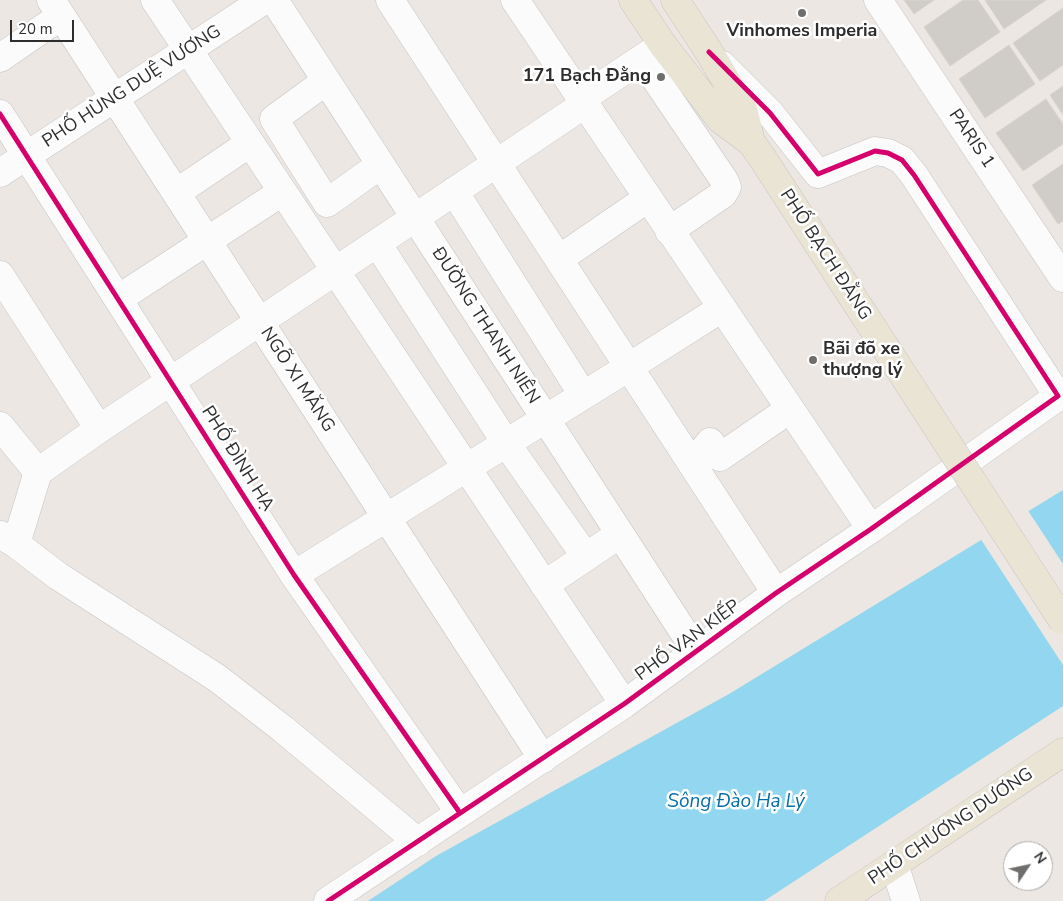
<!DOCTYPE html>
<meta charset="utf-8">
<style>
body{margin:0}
#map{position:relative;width:1063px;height:901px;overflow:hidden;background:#ece7e2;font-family:"Nunito Sans",sans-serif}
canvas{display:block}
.north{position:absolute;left:1003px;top:841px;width:50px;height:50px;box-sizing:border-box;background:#fff;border:1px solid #ababab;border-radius:50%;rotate:56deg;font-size:14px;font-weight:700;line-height:20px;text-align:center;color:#2d2d2d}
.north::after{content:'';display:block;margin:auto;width:18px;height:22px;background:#706e6c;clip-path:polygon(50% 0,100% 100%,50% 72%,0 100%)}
.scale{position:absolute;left:10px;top:20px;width:64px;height:22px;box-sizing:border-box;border:2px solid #2d2d2d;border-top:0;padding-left:6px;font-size:15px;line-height:18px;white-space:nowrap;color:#2d2d2d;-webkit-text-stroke:4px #fff;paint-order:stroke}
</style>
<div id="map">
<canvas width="1063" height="901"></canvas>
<div class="north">N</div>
<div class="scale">20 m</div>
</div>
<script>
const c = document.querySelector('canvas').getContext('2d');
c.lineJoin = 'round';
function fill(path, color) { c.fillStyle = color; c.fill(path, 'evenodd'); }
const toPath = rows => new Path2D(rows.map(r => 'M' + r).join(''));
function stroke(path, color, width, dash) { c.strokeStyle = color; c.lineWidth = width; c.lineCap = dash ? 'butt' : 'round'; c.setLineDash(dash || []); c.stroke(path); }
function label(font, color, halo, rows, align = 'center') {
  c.font = font + ' "Nunito Sans",sans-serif'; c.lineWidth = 5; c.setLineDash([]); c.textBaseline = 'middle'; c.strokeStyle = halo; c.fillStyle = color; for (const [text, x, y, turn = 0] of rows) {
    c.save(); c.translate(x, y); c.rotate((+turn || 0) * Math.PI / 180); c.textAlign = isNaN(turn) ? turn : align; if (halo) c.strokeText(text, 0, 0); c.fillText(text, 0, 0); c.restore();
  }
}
const water = toPath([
 [1063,490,1063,706,764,901,368,901,436,856,729,694]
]);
const pier = toPath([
 [1027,509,1063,564,1063,665,980,538]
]);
const building = toPath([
 [904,0,934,0,914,14,904,0],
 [963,0,978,0,1000,32,950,66,924,27,963,0],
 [985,0,1046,0,1004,29,985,0],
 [1063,8,1063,65,1040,81,1013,43,1063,8],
 [1009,45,1035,84,985,118,959,79,1009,45],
 [1063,86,1063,115,1050,95,1063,86],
 [1046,99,1063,124,1063,144,1023,171,996,133,1046,99],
 [1063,164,1063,221,1058,224,1032,185,1063,164]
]);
const minor = toPath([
 [51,0,543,759],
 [155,0,624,704],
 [274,0,696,651],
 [390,0,776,593],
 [515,0,871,529],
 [878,0,1063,278],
 [0,58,61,16],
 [642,59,724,180,727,187,723,194,669,231],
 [722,65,770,113,818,174,875,151,888,153,902,160,914,175,1058,396],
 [326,81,274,119,327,203,380,165],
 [581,99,658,48],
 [0,114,294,575,460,813],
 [0,173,264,0],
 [454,191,583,395],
 [176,193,250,143],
 [377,243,506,443,586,557],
 [559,259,648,198],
 [0,275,99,429],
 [118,299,282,192],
 [0,426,38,472],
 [692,464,710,442,720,457,790,409],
 [1,535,16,544,58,576,217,678,283,729,418,842],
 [16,544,38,472,99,429,585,104],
 [294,575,629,367,722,308],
 [544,585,620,534],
 [894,864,906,901],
 [328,901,624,704,776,593,871,529,1063,393]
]);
const major = toPath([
 [633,0,663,45,720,119,751,142,761,156],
 [675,0,709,52,743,109,751,142],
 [839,901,1063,752]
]);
const majorBridge = toPath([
 [761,156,1063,621]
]);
const cycleway = toPath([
 [0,114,294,575,460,813],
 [328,901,624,704,776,593,871,529,1058,396,914,175,902,160,888,153,875,151,818,174,770,113,709,52]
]);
const markers = [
 [802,13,5,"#706e6c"],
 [661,77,5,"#706e6c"],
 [813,360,5,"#706e6c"]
];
const poiNames = [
 ["Vinhomes Imperia",802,32],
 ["171 Bạch Đằng",651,77,"right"],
 ["Bãi đõ xe",823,350,"left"],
 ["thượng lý",823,371,"left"]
];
const streetNames = [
 ["PHỐ HÙNG DUỆ VƯƠNG",132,87,-33],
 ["PARIS 1",971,139,56],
 ["PHỐ BẠCH ĐẰNG",825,255,57],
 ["ĐƯỜNG THANH NIÊN",485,326,57],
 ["NGÕ XI MĂNG",297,380,57],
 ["PHỐ ĐÌNH HẠ",237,459,58],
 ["PHỐ VẠN KIẾP",688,641,-36],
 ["PHỐ CHƯƠNG DƯƠNG",951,827,-34]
];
const waterNames = [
 ["Sông Đào Hạ Lý",736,802]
];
fill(water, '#93d6f0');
fill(pier, '#ece7e2');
fill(building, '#d0cdc9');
stroke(building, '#d7d3ce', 1);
stroke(minor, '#c5c3c3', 29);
stroke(major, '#c6c4c3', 29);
stroke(minor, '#fcfbfb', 28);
stroke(major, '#e9e4d4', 28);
stroke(majorBridge, '#c6c4c3', 29, []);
stroke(majorBridge, '#e9e4d4', 28);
stroke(cycleway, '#d6006c', 5);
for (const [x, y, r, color] of markers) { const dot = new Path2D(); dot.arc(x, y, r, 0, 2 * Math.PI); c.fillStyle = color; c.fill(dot); stroke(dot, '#fff', 2); }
label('bold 18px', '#2d2d2d', '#fff', poiNames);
label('18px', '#2d2d2d', '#fff', streetNames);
label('italic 19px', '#056da8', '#fff', waterNames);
</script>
